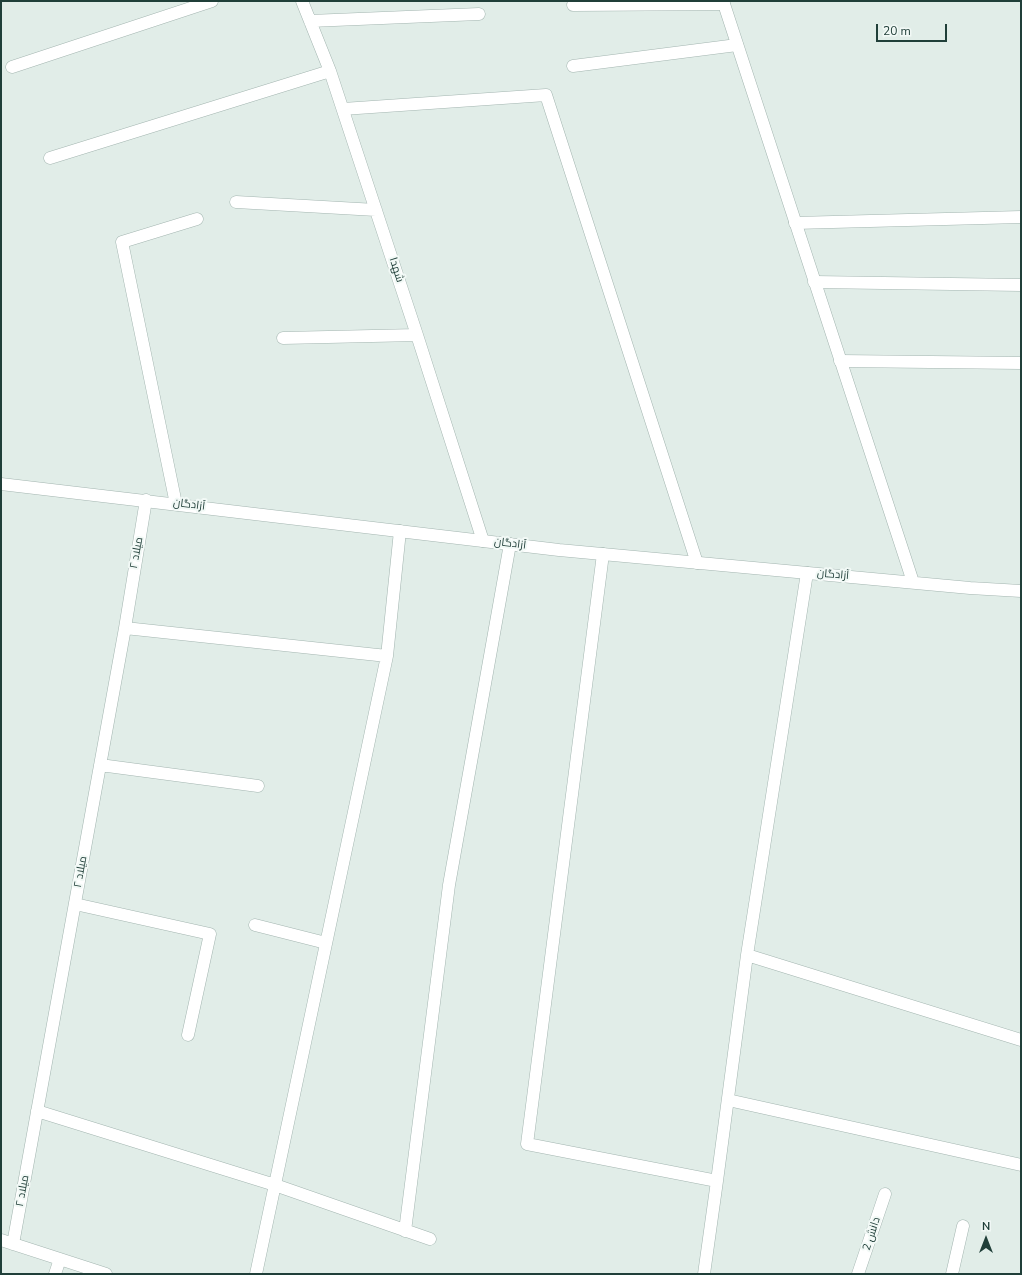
<!DOCTYPE html>
<meta charset="utf-8">
<style>
body{margin:0}
#map{position:relative;width:1022px;height:1275px;overflow:hidden;background:#e1ede8;font-family:"Nunito Sans",sans-serif}
canvas{display:block}
.frame{position:absolute;inset:0;border:2px solid #203f39;pointer-events:none}
.north{position:absolute;left:966px;top:1219px;width:40px;height:40px;-webkit-text-stroke:3px #f2f9f6;paint-order:stroke;rotate:0deg;font-size:11px;font-weight:700;line-height:16px;text-align:center;color:#203f39}
.north::after{content:'';display:block;margin:auto;width:14px;height:18px;background:#203f39;clip-path:polygon(50% 0,100% 100%,50% 72%,0 100%)}
.scale{position:absolute;left:876px;top:24px;width:71px;height:18px;box-sizing:border-box;border:2px solid #203f39;border-top:0;padding-left:5px;font-size:12px;line-height:14px;white-space:nowrap;color:#203f39;-webkit-text-stroke:3px #f2f9f6;paint-order:stroke}
</style>
<div id="map">
<canvas width="1022" height="1275"></canvas>
<div class="frame"></div>
<div class="north">N</div>
<div class="scale">20 m</div>
</div>
<script>
const c = document.querySelector('canvas').getContext('2d');
c.lineJoin = 'round';
const toPath = rows => new Path2D(rows.map(r => 'M' + r).join(''));
function stroke(path, color, width, dash) { c.strokeStyle = color; c.lineWidth = width; c.lineCap = dash ? 'butt' : 'round'; c.setLineDash(dash || []); c.stroke(path); }
function label(font, color, halo, rows, align = 'center') {
  c.font = font + ' "Nunito Sans",Cairo,sans-serif'; c.lineWidth = 4; c.setLineDash([]); c.textBaseline = 'middle'; c.strokeStyle = halo; c.fillStyle = color; for (const [text, x, y, turn = 0] of rows) {
    c.save(); c.translate(x, y); c.rotate((+turn || 0) * Math.PI / 180); c.textAlign = isNaN(turn) ? turn : align; if (halo) c.strokeText(text, 0, 0); c.fillText(text, 0, 0); c.restore();
  }
}
const minor = toPath([
 [302,1,330,71,417,335,483,541],
 [573,5,724,4],
 [310,21,479,14],
 [573,66,737,45],
 [12,67,212,1],
 [343,109,546,95,697,563],
 [50,158,330,71],
 [236,202,376,210],
 [795,223,1021,217],
 [814,282,1021,285],
 [283,338,417,335],
 [840,361,1021,363],
 [176,504,122,242,197,219],
 [603,554,527,1144,717,1181],
 [125,628,387,656],
 [100,765,258,786],
 [75,904,210,934,188,1035],
 [255,925,326,943],
 [747,955,1021,1040],
 [728,1100,1021,1165],
 [37,1111,275,1185,430,1239],
 [405,1231,449,885,510,544],
 [1,1240,106,1274],
 [13,1244,125,628,146,500],
 [55,1274,60,1259],
 [256,1274,387,656,400,531],
 [704,1274,717,1181,747,955,807,573],
 [858,1274,885,1194],
 [952,1274,963,1226]
]);
const tertiary = toPath([
 [723,1,913,582],
 [1,484,559,550,970,588,1021,591]
]);
const streetNames = [
 ["شهدا",396,270,72],
 ["آزادگان",189,505,7],
 ["آزادگان",510,544,7],
 ["میلاد ۲",137,553,-80],
 ["آزادگان",833,575,5],
 ["میلاد ۲",81,872,-80],
 ["میلاد ۲",23,1191,-80],
 ["دانش 2",872,1234,-72]
];
stroke(minor, '#a3b5b0', 13);
stroke(tertiary, '#a3b5b0', 13);
stroke(minor, '#fff', 12);
stroke(tertiary, '#fff', 12);
label('11px', '#203f39', '#f2f9f6', streetNames);
</script>
